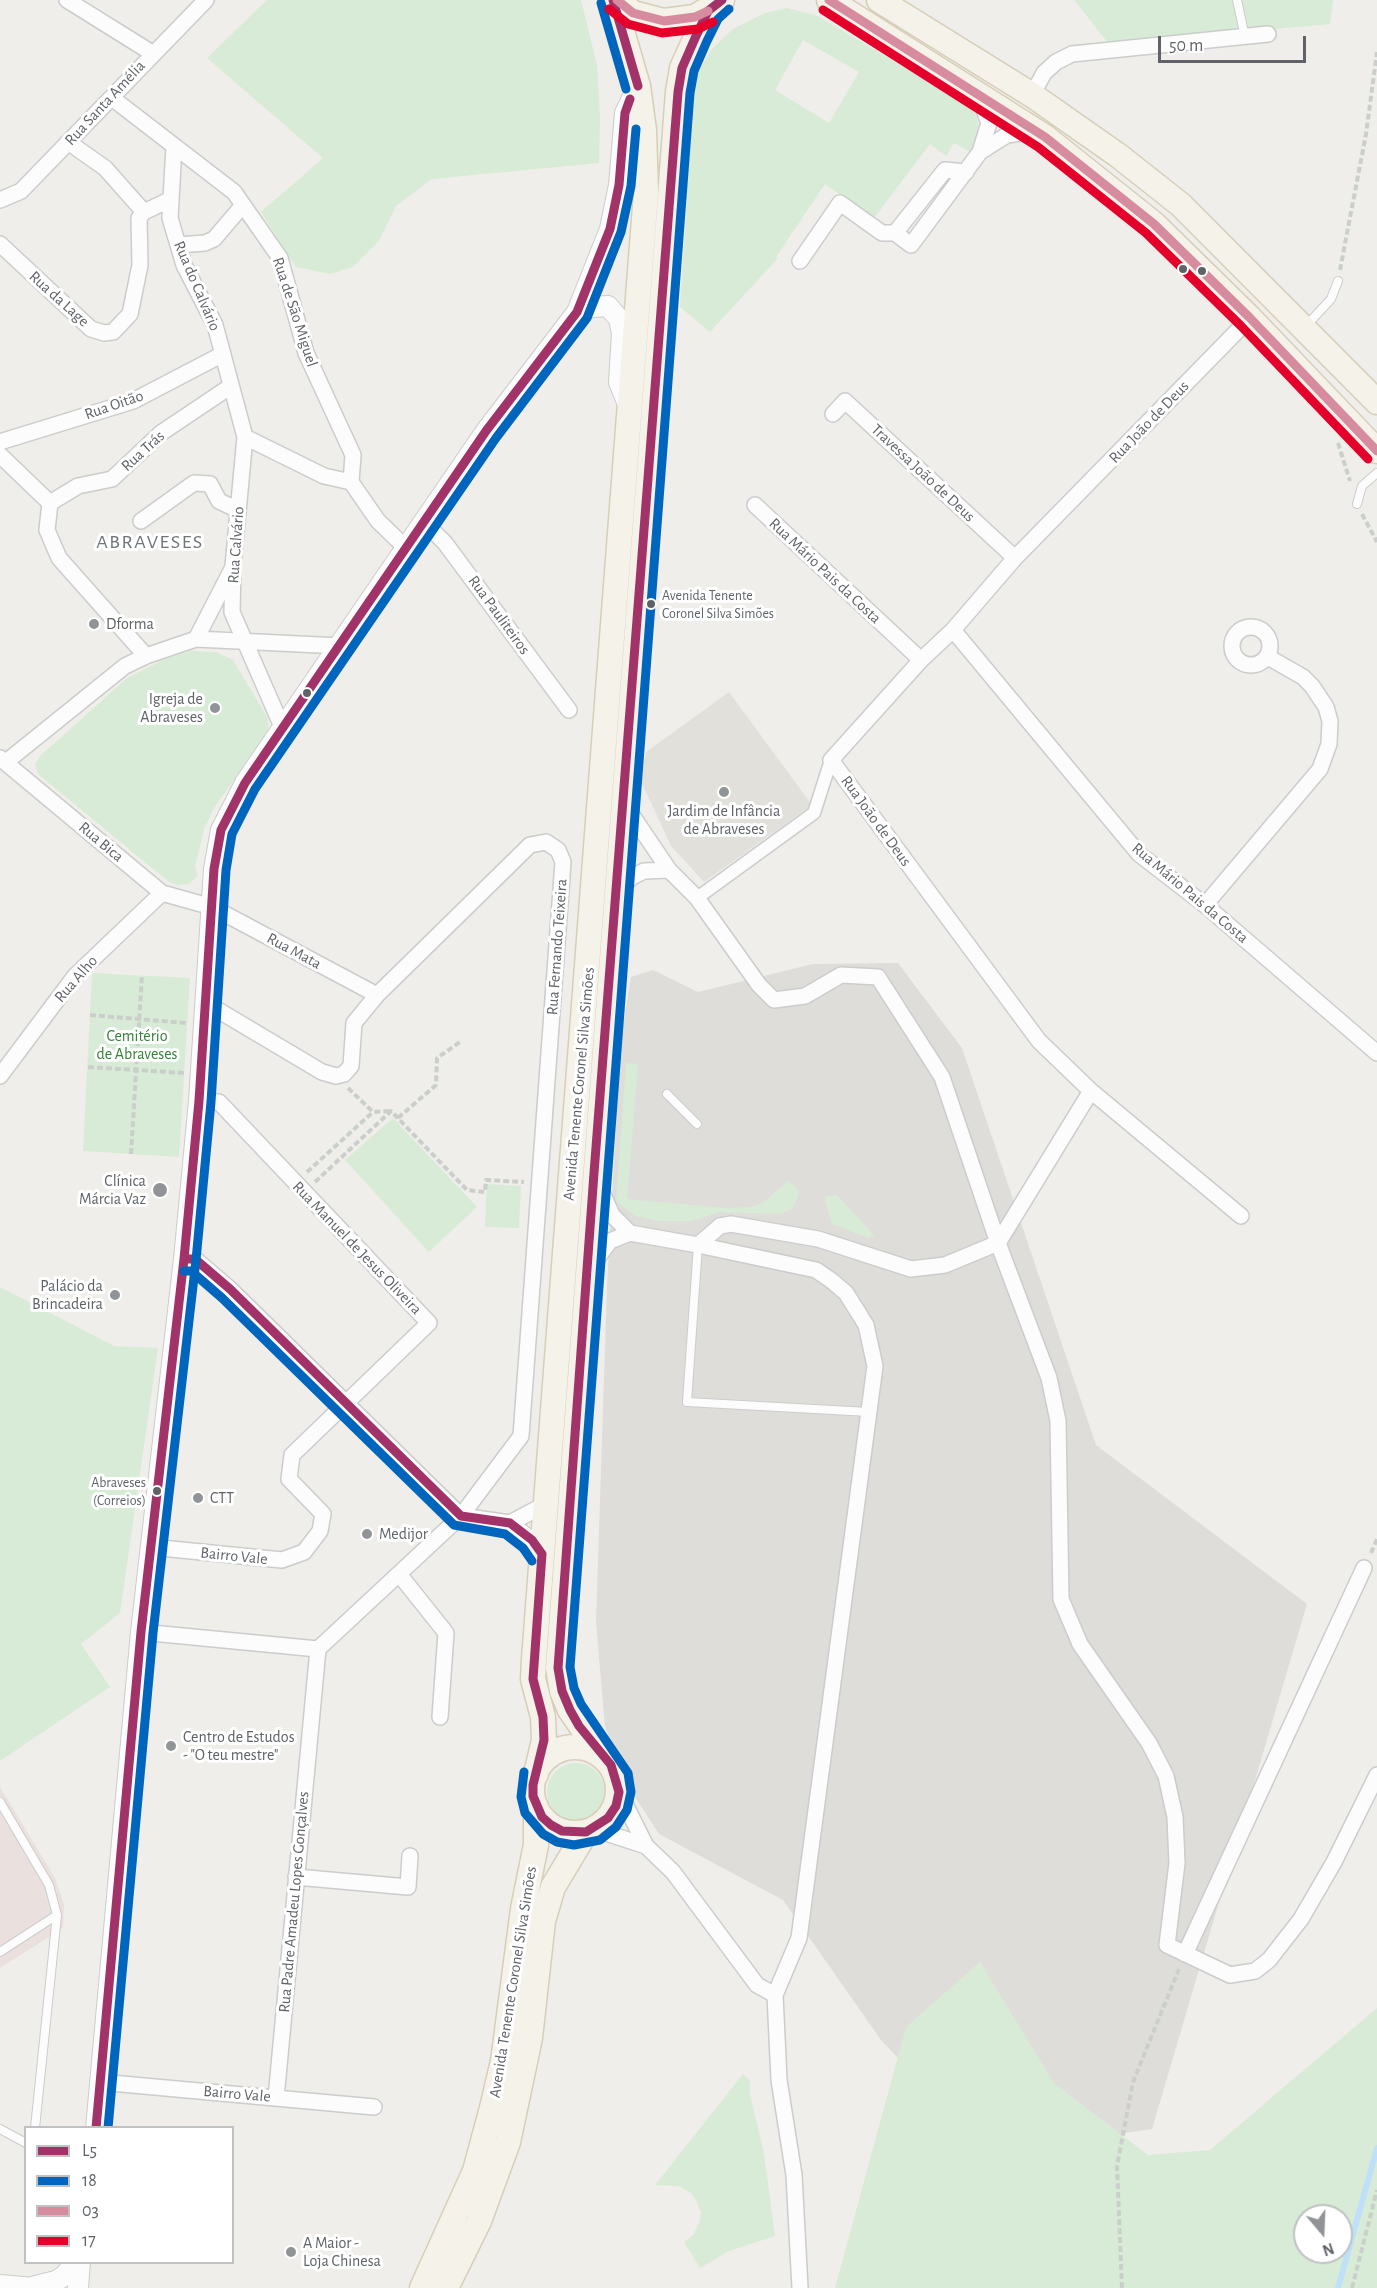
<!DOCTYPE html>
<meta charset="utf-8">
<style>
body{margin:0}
#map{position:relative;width:1377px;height:2288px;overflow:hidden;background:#efeeea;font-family:"Alegreya Sans",sans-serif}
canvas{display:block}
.legend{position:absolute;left:24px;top:2126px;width:210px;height:138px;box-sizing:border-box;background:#fff;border:2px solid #bfc1c3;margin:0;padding:8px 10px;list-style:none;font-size:18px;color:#5f6368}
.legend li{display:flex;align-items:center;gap:12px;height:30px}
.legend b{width:30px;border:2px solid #bfc1c3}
.north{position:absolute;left:1293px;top:2204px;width:60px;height:60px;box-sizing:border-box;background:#fff;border:2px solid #bfc1c3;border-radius:50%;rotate:161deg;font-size:16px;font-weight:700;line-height:24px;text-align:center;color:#5f6368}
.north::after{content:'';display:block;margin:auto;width:21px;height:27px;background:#919496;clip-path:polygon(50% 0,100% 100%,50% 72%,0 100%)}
.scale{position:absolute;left:1158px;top:36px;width:148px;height:27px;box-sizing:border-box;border:3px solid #5f6368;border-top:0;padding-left:8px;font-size:18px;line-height:21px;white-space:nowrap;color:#5f6368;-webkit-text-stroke:4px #fff;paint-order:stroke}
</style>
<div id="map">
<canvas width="1377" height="2288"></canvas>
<ul class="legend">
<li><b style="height:8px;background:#a23368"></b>L5</li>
<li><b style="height:8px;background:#0065bd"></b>18</li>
<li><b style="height:8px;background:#d68c9e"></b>03</li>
<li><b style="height:8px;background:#e4002b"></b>17</li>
</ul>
<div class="north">N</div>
<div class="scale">50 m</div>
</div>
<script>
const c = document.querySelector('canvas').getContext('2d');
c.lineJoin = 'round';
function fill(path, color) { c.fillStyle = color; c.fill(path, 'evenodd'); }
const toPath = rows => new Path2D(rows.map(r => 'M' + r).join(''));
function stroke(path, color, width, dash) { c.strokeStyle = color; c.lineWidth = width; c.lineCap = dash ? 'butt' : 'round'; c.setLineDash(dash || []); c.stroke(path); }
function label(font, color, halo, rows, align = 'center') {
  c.font = font + ' "Alegreya Sans",sans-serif'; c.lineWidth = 6; c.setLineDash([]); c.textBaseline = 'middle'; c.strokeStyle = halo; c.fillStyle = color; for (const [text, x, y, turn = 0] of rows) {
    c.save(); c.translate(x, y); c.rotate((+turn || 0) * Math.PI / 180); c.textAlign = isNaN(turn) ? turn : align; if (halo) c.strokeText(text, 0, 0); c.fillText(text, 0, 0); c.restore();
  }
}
const industrial = toPath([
 [898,963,962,1048,1096,1445,1307,1604,1152,2129,1058,2143,936,2098,881,2040,783,1900,659,1834,632,1792,605,1727,596,1622,607,1286,621,1038,631,977,653,970,698,992,813,964]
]);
const education = toPath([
 [729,692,812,805,704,882,671,846,640,779,646,752]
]);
const medical = toPath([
 [0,1787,55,1878,64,1905,63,1928,0,1968]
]);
const green = toPath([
 [267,0,581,0,597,65,600,117,599,163,432,179,396,206,379,241,353,267,330,274,296,267,261,212,323,158,207,58],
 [1074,0,1333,0,1330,24,1109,44],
 [787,8,818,16,967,105,976,115,980,131,978,140,970,152,954,143,946,156,930,144,874,218,825,184,776,257,778,258,710,332,680,307,687,199,684,197,695,76,712,49,733,29,765,13],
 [803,40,859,72,829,123,775,90],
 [191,651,216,652,233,660,267,717,269,730,214,808,204,829,195,867,198,876,189,884,177,885,169,882,39,775,35,765,40,756,127,678,163,660],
 [92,973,190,978,179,1157,83,1151],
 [626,1063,638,1064,627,1199,726,1208,749,1207,761,1204,788,1181,797,1188,799,1194,793,1208,781,1214,720,1212,691,1221,660,1221,635,1216,616,1201],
 [393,1118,477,1207,429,1252,345,1160],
 [487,1184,521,1186,519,1228,485,1227],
 [837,1195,874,1235,874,1236,869,1238,832,1224,825,1201,826,1197],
 [0,1287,114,1346,158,1348,120,1613,81,1644,110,1687,0,1761],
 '547 1792a29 29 0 1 1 58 0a29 29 0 1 1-58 0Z',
 [980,1962,1054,2083,1148,2155,1210,2150,1377,2008,1377,2288,835,2288,906,2027],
 [1305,2216,1341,2216,1341,2252,1305,2252],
 [743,2074,750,2081,750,2095,764,2153,775,2236,729,2251,700,2268,684,2242,693,2235,699,2223,701,2212,696,2200,691,2193,679,2186,655,2185]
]);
const stream = toPath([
 [1338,2288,1377,2148]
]);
const path = toPath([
 [1340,270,1366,134,1377,52],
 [1338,443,1350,481],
 [1362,514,1377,542],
 [90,1015,187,1023],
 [88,1067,184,1073],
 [348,1088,373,1112,390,1111],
 [398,1118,436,1085,437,1058,460,1042],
 [131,1154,142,975],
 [307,1172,373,1112],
 [315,1182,391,1111,467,1190,485,1192,486,1180,524,1182],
 [1371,1553,1377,1539],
 [1122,2288,1117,2166,1133,2082,1179,1969],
 [1352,2288,1377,2190]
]);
const service = toPath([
 [1237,0,1245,37],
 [1306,326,1331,299,1338,281],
 [1357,504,1362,486,1377,473],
 [667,1094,697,1124],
 [698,1245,687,1402,869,1412],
 [0,1802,49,1885,57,1915,35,2128],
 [0,1952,57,1915],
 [0,2129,26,2143]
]);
const pedestrian = toPath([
 [697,898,814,813,831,760]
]);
const minor = toPath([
 [67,0,152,53],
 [1032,95,1044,73,1056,62,1072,54,1268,34],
 [112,98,234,192,280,258,306,353,353,455,351,482],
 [68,142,105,168,144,212],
 [174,146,170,218,184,265,215,325,245,437,233,566,232,612,283,729],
 [980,152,1007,135,1034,131],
 [0,200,21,191,206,0],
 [895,233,945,170,966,172],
 [0,244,91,329,104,333,113,332,130,314,140,265,139,218,144,212,169,200],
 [178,245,205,243,214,239,243,205],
 [800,261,840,203,882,233,895,233,911,245,980,152,989,123,979,97],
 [833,414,845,401,1015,558],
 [245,437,324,476,351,482,378,521,407,549],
 [3,441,133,401,223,354],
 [0,455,50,503,47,530,59,558,146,656],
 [50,503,78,486,112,479,161,433,231,386],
 [755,505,921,660],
 [141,521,194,483,210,484,219,501,238,510],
 [425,523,445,543,569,710],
 '1232 646a19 19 0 1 1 38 0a19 19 0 1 1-38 0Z',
 [953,630,1139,854,1205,905,1377,1053],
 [196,639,232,569],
 [0,758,162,893,212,907,377,995],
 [6,762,125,666,146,656,196,639,340,646],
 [625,805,669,870,697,898,759,985,774,1000,805,996,841,975,878,977,942,1077,998,1243,1049,1378,1058,1421,1061,1599,1080,1644,1149,1743,1166,1776,1175,1817,1177,1863,1167,1945,1230,1975,1255,1971,1269,1960,1301,1919,1334,1862,1377,1775],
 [616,892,632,877,644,871,669,870],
 [1205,905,1320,769,1329,744,1330,721,1326,707,1312,686,1303,677,1268,657],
 [206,1003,322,1072,336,1076,344,1074,351,1066,354,1023,377,995,530,845,546,842,558,850,563,862,521,1436,461,1516,318,1649,276,2098],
 [0,1076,75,976,162,893],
 [598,1183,612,1215,630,1233],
 [1241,1216,1091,1091,1039,1041,831,760,921,660,953,630,1015,558,1250,318],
 [698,1245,816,1270,832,1281,846,1293,866,1325,875,1366,799,1938,775,1995],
 [184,1259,195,1259,230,1289,461,1516,510,1523,532,1540,542,1554],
 [590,1268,610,1241,630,1233,698,1245,720,1226,731,1224,818,1239,911,1269,945,1265,998,1243,1091,1091],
 [510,1523,546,1504],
 [151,1547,282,1560,304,1552,320,1531,323,1514,289,1479,292,1455,429,1323,219,1102,199,1101],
 [399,1574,446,1633,440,1717],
 [141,1632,318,1649],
 [619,1792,646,1846,673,1872,757,1985,775,1995,779,2080,794,2175,800,2288],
 [594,1829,646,1846],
 [296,1877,408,1887,410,1856],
 [1185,1954,1364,1568],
 [100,2082,374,2107]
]);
const tertiary = toPath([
 [577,312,592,307,608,306,619,319,622,333,619,382,629,407],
 [96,2128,141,1632,184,1259,199,1101,214,869,221,830,245,783,486,431,577,312,610,229,619,185,625,113,638,86],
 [0,2285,34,2288],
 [32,2287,56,2281,64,2276,76,2262],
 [78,2288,80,2262]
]);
const primary = toPath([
 [617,0,633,13,664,21,695,17,722,0],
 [829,0,1045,137,1154,224,1250,318,1377,451],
 [879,0,1032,95,1119,156,1181,205,1377,402],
 '532 1790a43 43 0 1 1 86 0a43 43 0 1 1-86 0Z',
 [601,1755,570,1710,562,1691,558,1668,678,92,682,68,708,11],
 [536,1774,544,1740,543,1717,533,1679,534,1659,646,193,644,130,638,86,613,0],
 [422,2288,475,2171,492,2108,503,2061,523,1909,536,1845,536,1807],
 [446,2288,479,2221,508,2142,530,2038,543,1921,553,1887,586,1832]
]);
const bus1 = toPath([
 [613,0,638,86],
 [184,1259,195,1259,230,1289,461,1516,510,1523,532,1540,542,1554],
 [542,1554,533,1679,543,1717,544,1740,533,1785,533,1796,542,1817,551,1825,562,1831,586,1832,608,1818,616,1806,619,1792,611,1765,579,1726,570,1710,562,1691,558,1668,594,1173,678,92,682,68,696,36,708,11,722,0],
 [96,2128,141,1632,184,1259,199,1101,214,869,221,830,245,783,486,431,577,312,610,229,619,185,625,113,630,99]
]);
const bus2 = toPath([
 [601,3,626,89],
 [184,1271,191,1271,222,1298,454,1525,505,1534,523,1548,532,1561],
 [524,1772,521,1797,525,1813,543,1834,557,1842,574,1845,600,1840,616,1827,627,1810,631,1792,628,1773,581,1704,574,1688,570,1667,690,93,694,71,707,41,718,19,729,9],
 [108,2128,153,1633,196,1260,211,1102,226,870,232,834,255,789,496,438,587,318,621,232,631,186,636,129]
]);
const bus3 = toPath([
 [617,0,633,13,664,21,695,17,708,11],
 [829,0,1045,137,1154,224,1250,318,1377,451]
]);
const bus4 = toPath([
 [609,9,628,24,662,33,698,29,713,22],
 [823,10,1038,147,1146,233,1241,326,1368,459]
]);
const markers = [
 [1183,269,5,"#5f6368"],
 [1202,271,5,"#5f6368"],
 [651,604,5,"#5f6368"],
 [94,624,6,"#919496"],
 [307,693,5,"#5f6368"],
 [215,708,6,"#919496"],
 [724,792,6,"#919496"],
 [160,1190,8,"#919496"],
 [115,1295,6,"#919496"],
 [157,1491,5,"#5f6368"],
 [198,1498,6,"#919496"],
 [367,1534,6,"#919496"],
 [171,1746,6,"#919496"],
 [291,2252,6,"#919496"]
];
const busNames = [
 ["Avenida Tenente",662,596],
 ["Coronel Silva Simões",662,614],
 ["Abraveses",146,1483,"right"],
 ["(Correios)",146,1501,"right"]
];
const streetNames = [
 ["Rua Santa Amélia",105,103,-47],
 ["Rua do Calvário",197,286,67],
 ["Rua da Lage",59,299,42],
 ["Rua de São Miguel",295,312,72],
 ["Rua Oitão",114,405,-19],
 ["Rua João de Deus",1149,422,-46],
 ["Rua Trás",143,451,-42],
 ["Travessa João de Deus",923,473,43],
 ["Rua Calvário",236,545,-86],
 ["Rua Mário Pais da Costa",825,571,43],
 ["Rua Pauliteiros",499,615,54],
 ["Rua João de Deus",876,821,54],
 ["Rua Bica",101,842,40],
 ["Rua Mário Pais da Costa",1190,893,40],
 ["Rua Fernando Teixeira",557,947,-86],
 ["Rua Mata",294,951,28],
 ["Rua Alho",76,979,-49],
 ["Avenida Tenente Coronel Silva Simões",579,1084,-85],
 ["Rua Manuel de Jesus Oliveira",357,1248,46],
 ["Bairro Vale",234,1556,6],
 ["Rua Padre Amadeu Lopes Gonçalves",294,1902,-85],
 ["Avenida Tenente Coronel Silva Simões",513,1982,-81],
 ["Bairro Vale",237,2094,5]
];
const poiNames = [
 ["Dforma",106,624],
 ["Igreja de",203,699,"right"],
 ["Abraveses",203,717,"right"],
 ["Jardim de Infância",724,811,"center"],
 ["de Abraveses",724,829,"center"],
 ["Clínica",146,1181,"right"],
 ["Márcia Vaz",146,1199,"right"],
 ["Palácio da",103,1286,"right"],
 ["Brincadeira",103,1304,"right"],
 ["CTT",210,1498],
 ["Medijor",379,1534],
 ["Centro de Estudos",183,1737],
 ["- \"O teu mestre\"",183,1755],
 ["A Maior -",303,2243],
 ["Loja Chinesa",303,2261]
];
const parkNames = [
 ["Cemitério",137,1036],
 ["de Abraveses",137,1054]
];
const quarterNames = [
 ["ABRAVESES",150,542]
];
fill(industrial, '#dfddda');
fill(education, '#e2e0da');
fill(medical, '#eae0de');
fill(green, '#d8ebd6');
stroke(stream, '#bfe0f9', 6);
stroke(service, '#cbcccc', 10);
stroke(pedestrian, '#cbcccc', 15);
stroke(minor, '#cbcccc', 18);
stroke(tertiary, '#cbcccc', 22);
stroke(primary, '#d7ceb8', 27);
stroke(path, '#cacfcc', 4, [6, 3]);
stroke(service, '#fdfcfc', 8);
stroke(pedestrian, '#fdfcfc', 12);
stroke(minor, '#fdfcfc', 15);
stroke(tertiary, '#fdfcfc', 20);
stroke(primary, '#f4f2e9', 24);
stroke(bus1, '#a23368', 9);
stroke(bus2, '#0065bd', 9);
stroke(bus3, '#d68c9e', 9);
stroke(bus4, '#e4002b', 9);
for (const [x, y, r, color] of markers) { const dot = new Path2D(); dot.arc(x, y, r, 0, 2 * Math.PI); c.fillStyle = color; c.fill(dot); stroke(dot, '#fff', 2); }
label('14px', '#5f6368', '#fff', busNames, 'left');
label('16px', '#5f6368', '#fff', streetNames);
label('16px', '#5f6368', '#fff', poiNames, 'left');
label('16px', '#348238', '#fff', parkNames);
c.letterSpacing = '1.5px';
label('20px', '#70757a', '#fff', quarterNames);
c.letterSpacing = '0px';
</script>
